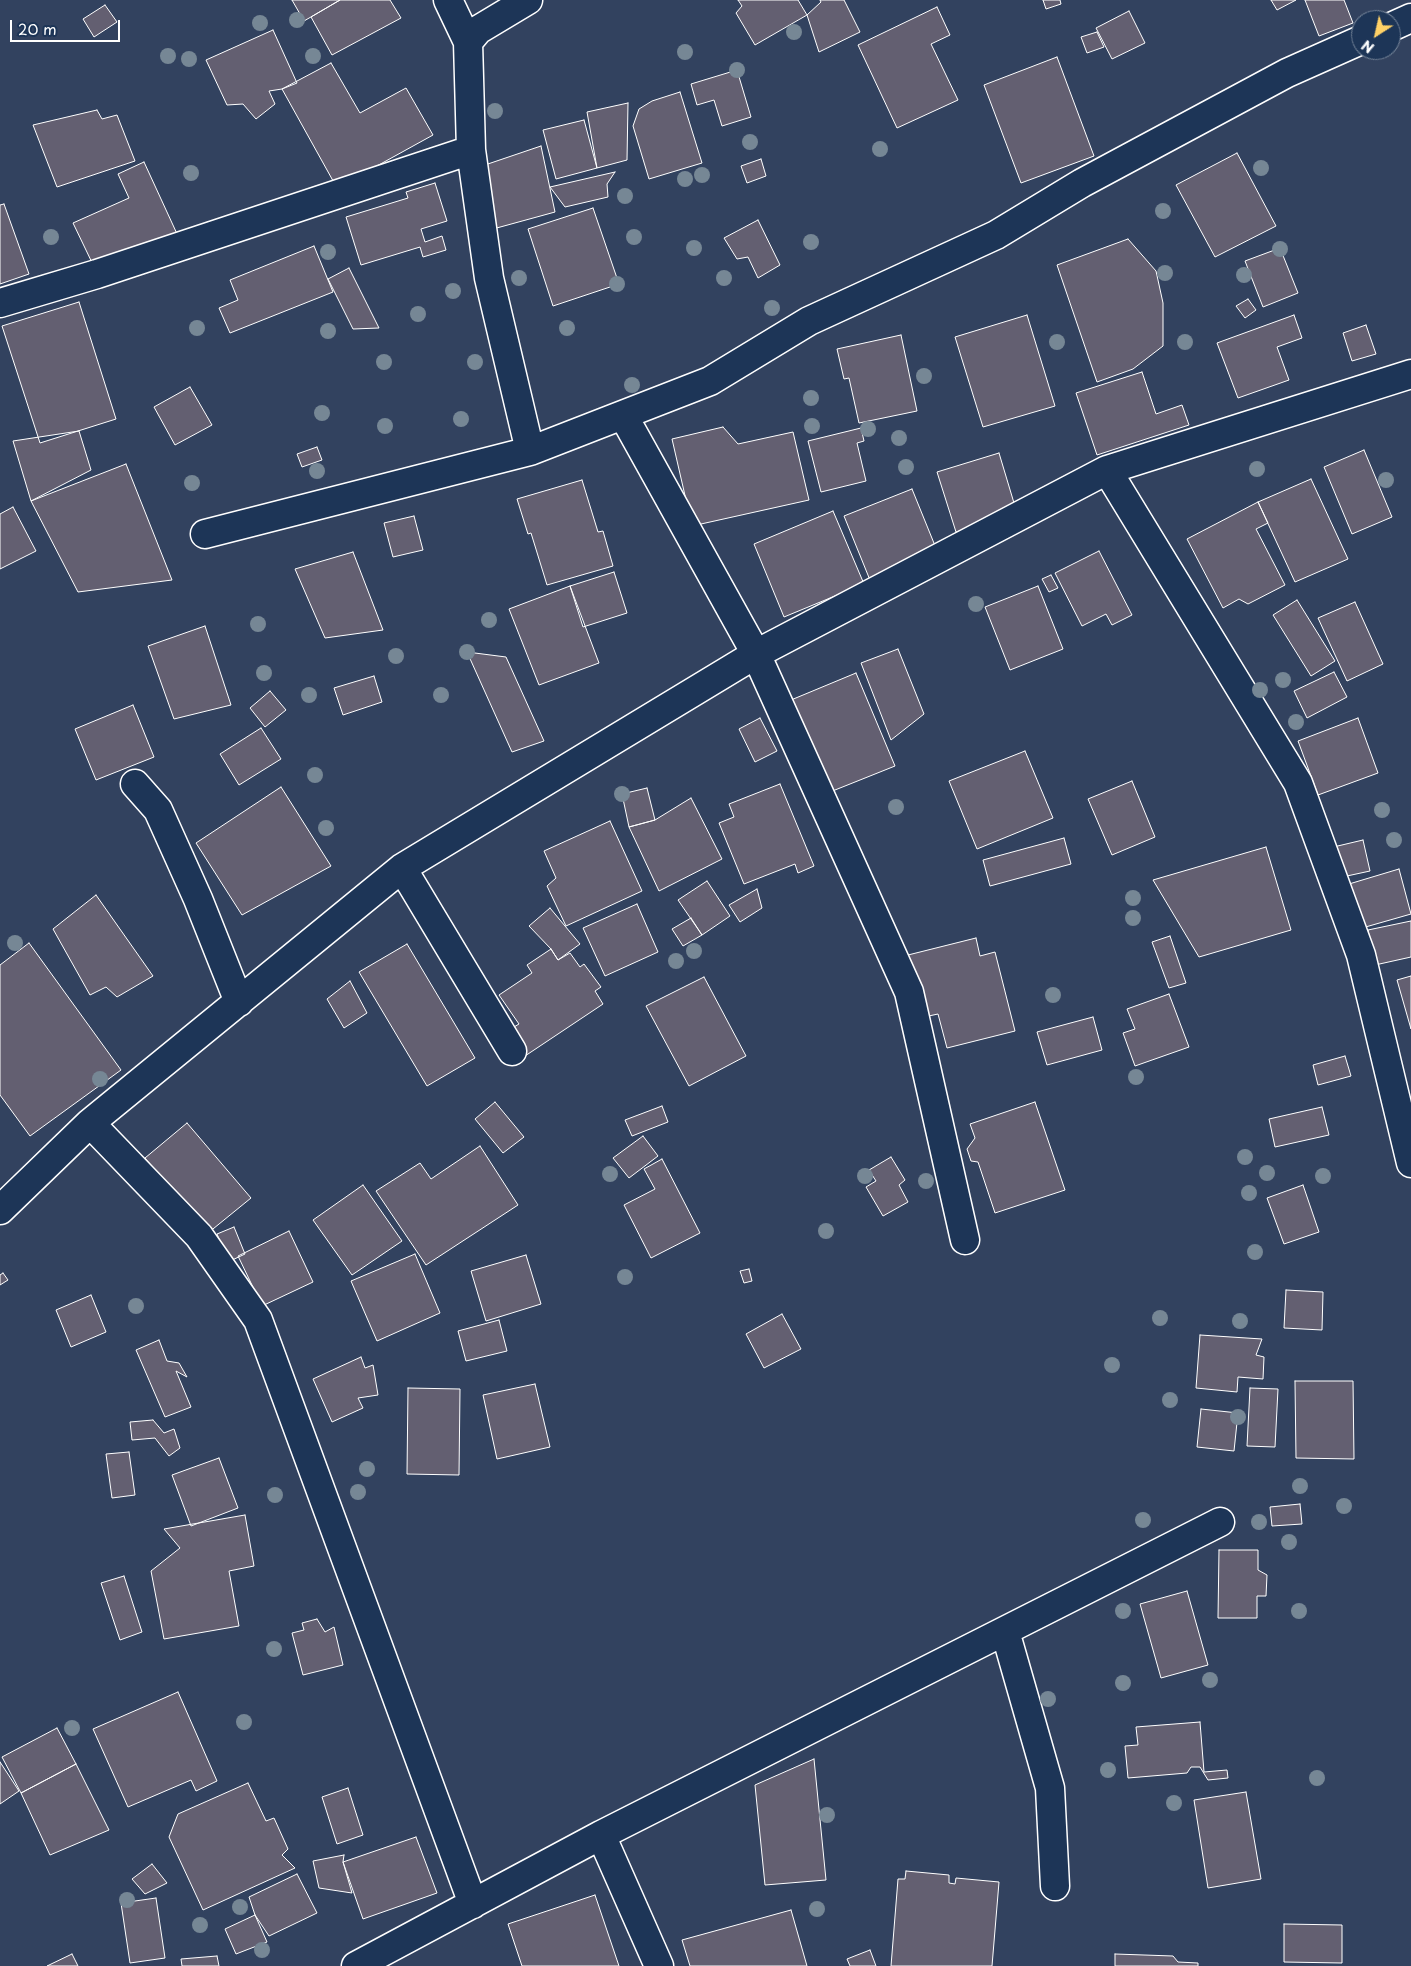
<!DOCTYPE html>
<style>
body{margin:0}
#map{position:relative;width:1411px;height:1966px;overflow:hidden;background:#32425f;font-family:"Playpen Sans",sans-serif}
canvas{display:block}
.north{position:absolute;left:1351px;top:10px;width:50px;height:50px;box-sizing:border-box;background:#1d3557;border:1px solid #77869a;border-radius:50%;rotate:215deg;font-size:14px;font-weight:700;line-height:20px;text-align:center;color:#fff}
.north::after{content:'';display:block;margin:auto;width:18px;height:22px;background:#ffd166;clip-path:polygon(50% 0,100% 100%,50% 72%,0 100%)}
.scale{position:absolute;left:10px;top:20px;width:110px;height:22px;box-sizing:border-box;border:2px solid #fff;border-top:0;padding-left:6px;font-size:15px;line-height:18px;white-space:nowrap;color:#fff;-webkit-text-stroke:4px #1d3557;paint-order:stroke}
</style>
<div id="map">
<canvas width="1411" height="1966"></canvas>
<div class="north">N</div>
<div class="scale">20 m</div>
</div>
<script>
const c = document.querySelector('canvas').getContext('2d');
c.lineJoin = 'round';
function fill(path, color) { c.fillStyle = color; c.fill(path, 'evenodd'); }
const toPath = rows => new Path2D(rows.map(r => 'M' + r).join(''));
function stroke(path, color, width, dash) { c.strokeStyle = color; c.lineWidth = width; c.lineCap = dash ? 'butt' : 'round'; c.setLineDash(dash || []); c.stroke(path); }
const building = toPath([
 [292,0,340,0,304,21,292,0],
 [340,0,390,0,401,18,332,55,311,17,340,0],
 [738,0,798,0,807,15,755,45,736,13,742,6,738,0],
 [820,0,844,0,860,32,819,52,807,15,821,2,820,0],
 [1043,0,1060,0,1061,4,1046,9,1043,0],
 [1271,0,1296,0,1277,10,1271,0],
 [1305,0,1344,0,1353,23,1319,36,1305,0],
 [105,5,117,22,94,37,83,19,105,5],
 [937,7,950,35,931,44,958,100,897,128,858,45,937,7],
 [1129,11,1145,43,1112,59,1096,28,1129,11],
 [273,30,297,83,282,89,269,91,275,104,256,119,243,104,227,105,206,60,273,30],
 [1097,32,1104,47,1087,53,1081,37,1097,32],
 [1057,57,1094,156,1021,183,984,85,1057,57],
 [331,63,360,113,406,88,433,135,337,188,282,89,331,63],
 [737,70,751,117,722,126,714,100,697,105,691,84,737,70],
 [680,92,702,163,649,179,633,126,639,109,652,101,680,92],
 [628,103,627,160,597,168,587,112,628,103],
 [97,110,102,119,117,115,135,161,57,187,33,125,97,110],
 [584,120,597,168,556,179,543,130,584,120],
 [541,146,555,212,493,229,479,167,541,146],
 [1237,153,1276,226,1215,257,1176,185,1237,153],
 [761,159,766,176,747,183,741,166,761,159],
 [144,162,178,236,97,273,73,223,129,198,118,174,144,162],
 [615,172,607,184,608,197,565,207,550,187,615,172],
 [435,183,447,221,421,229,425,242,442,236,446,250,423,257,420,247,361,265,346,217,408,198,406,192,435,183],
 [4,204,29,274,0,284,0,205,4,204],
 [593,208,619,284,553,306,528,229,593,208],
 [758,220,780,265,758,278,748,257,737,259,724,238,758,220],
 [1128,239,1156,271,1163,303,1163,346,1133,369,1097,382,1057,265,1128,239],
 [314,246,333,292,230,333,219,308,238,300,230,280,314,246],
 [1280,248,1298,293,1263,307,1245,261,1280,248],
 [349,268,379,328,353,329,328,279,349,268],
 [1248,299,1256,310,1245,318,1236,306,1248,299],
 [79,302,116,419,40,443,2,326,79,302],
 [1027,315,1055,406,983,427,955,337,1027,315],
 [1294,315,1302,338,1277,347,1289,380,1238,398,1217,343,1294,315],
 [1366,325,1376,354,1352,361,1343,333,1366,325],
 [901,335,917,411,859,423,849,378,844,379,837,349,901,335],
 [1142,372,1156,414,1182,405,1189,425,1097,455,1076,393,1142,372],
 [190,387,212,425,175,445,154,407,190,387],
 [723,427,738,444,793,432,809,500,692,526,672,439,723,427],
 [861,428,864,441,857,443,866,481,821,492,808,441,861,428],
 [79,431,91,470,31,501,13,441,79,431],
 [317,447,322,460,302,467,297,454,317,447],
 [1364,450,1392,517,1352,534,1324,467,1364,450],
 [999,453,1017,513,956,532,937,472,999,453],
 [126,464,172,580,78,592,31,501,126,464],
 [1311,479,1348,559,1295,582,1258,502,1311,479],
 [582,480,598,532,603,531,613,566,547,585,531,533,528,534,517,499,582,480],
 [912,489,940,558,872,585,844,516,912,489],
 [1258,502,1268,523,1256,529,1285,585,1248,604,1239,599,1223,608,1187,539,1258,502],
 [13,507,36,551,0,569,0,514,13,507],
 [833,511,864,584,784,617,754,544,833,511],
 [414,516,423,550,393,557,384,523,414,516],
 [1099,551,1132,615,1112,625,1106,614,1082,626,1055,573,1099,551],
 [353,552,383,630,325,638,295,569,353,552],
 [614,572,627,613,583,627,570,586,614,572],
 [1051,575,1058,588,1049,592,1042,579,1051,575],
 [570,586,599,663,539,685,509,609,570,586],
 [1038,586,1063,649,1010,670,985,607,1038,586],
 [1297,600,1335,661,1311,676,1273,615,1297,600],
 [1355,602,1383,664,1347,681,1318,618,1355,602],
 [205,626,231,705,174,719,148,646,205,626],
 [898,649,924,714,891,740,861,663,898,649],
 [467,652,506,657,544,741,512,752,467,652],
 [1334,672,1347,697,1307,718,1294,691,1334,672],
 [856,673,895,766,830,792,791,700,856,673],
 [374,676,382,702,343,715,334,688,374,676],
 [270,691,286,710,265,727,250,708,270,691],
 [133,705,154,757,96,780,75,729,133,705],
 [760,718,777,751,755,762,739,729,760,718],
 [1358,718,1378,773,1318,795,1298,741,1358,718],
 [261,728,281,759,239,785,220,754,261,728],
 [1025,751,1053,818,977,849,949,781,1025,751],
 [1132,781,1155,837,1112,855,1088,799,1132,781],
 [780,784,814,866,798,873,795,864,744,884,719,823,734,817,729,804,780,784],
 [281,787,331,866,242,915,196,843,281,787],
 [647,788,655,820,629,827,622,794,647,788],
 [691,798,722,859,659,891,629,827,655,820,691,798],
 [610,821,642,891,566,926,547,886,556,878,544,851,610,821],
 [1064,838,1071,864,990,886,983,860,1064,838],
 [1363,840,1370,871,1333,879,1325,849,1363,840],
 [1266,847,1291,930,1199,957,1153,880,1266,847],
 [1399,869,1411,914,1362,928,1349,884,1399,869],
 [707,881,730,916,702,935,678,900,707,881],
 [757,889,762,908,740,922,729,905,757,889],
 [96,895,153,976,117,997,106,987,90,995,53,929,96,895],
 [637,904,658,952,605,976,583,928,637,904],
 [550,908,580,944,558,960,551,949,529,926,550,908],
 [691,918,702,935,683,946,672,929,691,918],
 [1411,921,1411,957,1375,965,1368,930,1411,921],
 [1170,936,1186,983,1169,988,1152,942,1170,936],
 [976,938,980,956,995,952,1015,1031,947,1048,938,1014,924,1017,908,955,976,938],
 [29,943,121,1070,30,1136,0,1095,0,965,29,943],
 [407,944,475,1058,427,1086,359,972,407,944],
 [551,949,558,960,570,953,580,967,584,964,601,987,595,991,603,1004,519,1060,502,1034,519,1024,499,995,532,973,527,965,551,949],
 [1411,976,1411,1029,1397,980,1411,976],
 [704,977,746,1056,689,1086,646,1006,704,977],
 [350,981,367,1013,344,1028,327,999,350,981],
 [1169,994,1189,1047,1135,1066,1123,1033,1135,1029,1127,1009,1169,994],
 [1093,1017,1102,1050,1047,1065,1037,1032,1093,1017],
 [1345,1056,1351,1076,1318,1085,1313,1065,1345,1056],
 [495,1102,524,1137,503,1153,475,1119,495,1102],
 [1035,1102,1065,1190,995,1213,978,1162,971,1161,967,1149,975,1138,970,1124,1035,1102],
 [662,1106,668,1122,632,1136,625,1120,662,1106],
 [1322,1107,1329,1135,1275,1147,1269,1119,1322,1107],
 [187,1123,251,1198,208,1233,145,1158,187,1123],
 [643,1136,658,1156,629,1178,613,1158,643,1136],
 [480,1146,518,1205,426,1265,376,1191,420,1163,431,1179,480,1146],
 [891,1157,905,1180,899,1185,908,1202,883,1216,866,1187,876,1181,869,1170,891,1157],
 [662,1159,700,1233,651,1258,624,1205,655,1189,644,1169,662,1159],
 [363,1185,402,1241,352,1275,313,1220,363,1185],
 [1303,1185,1319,1232,1284,1244,1267,1198,1303,1185],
 [234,1227,245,1254,228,1262,217,1234,234,1227],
 [289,1231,313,1282,262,1306,238,1256,289,1231],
 [415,1254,440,1313,377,1341,351,1281,415,1254],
 [526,1255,541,1304,486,1321,471,1271,526,1255],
 [749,1269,752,1281,744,1283,740,1271,749,1269],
 [3,1273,8,1280,0,1285,0,1275,3,1273],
 [1286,1290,1323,1292,1322,1330,1284,1328,1286,1290],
 [91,1295,106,1332,71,1347,56,1310,91,1295],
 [782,1314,801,1349,764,1368,746,1334,782,1314],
 [499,1320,507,1351,466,1361,458,1331,499,1320],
 [1200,1335,1262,1339,1256,1355,1264,1357,1263,1379,1238,1377,1237,1392,1196,1388,1200,1335],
 [159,1340,167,1361,179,1363,187,1377,176,1371,191,1407,165,1417,136,1350,159,1340],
 [361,1357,365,1368,373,1365,378,1395,358,1398,363,1408,332,1422,313,1379,361,1357],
 [1295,1381,1353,1381,1354,1459,1296,1458,1295,1381],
 [535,1384,550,1447,497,1459,483,1395,535,1384],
 [408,1388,460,1389,459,1475,407,1474,408,1388],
 [1250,1388,1278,1389,1275,1447,1247,1446,1250,1388],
 [1201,1409,1238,1413,1234,1451,1197,1447,1201,1409],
 [153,1420,164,1433,174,1429,180,1448,169,1456,155,1438,132,1440,130,1422,153,1420],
 [129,1452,135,1495,112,1498,106,1454,129,1452],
 [219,1458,238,1508,191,1526,172,1475,219,1458],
 [1300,1504,1302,1524,1272,1526,1270,1507,1300,1504],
 [245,1515,254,1566,229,1571,239,1626,164,1639,151,1571,180,1548,164,1529,245,1515],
 [1219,1550,1258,1550,1258,1570,1267,1575,1266,1596,1257,1596,1257,1618,1218,1618,1219,1550],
 [124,1576,142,1632,120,1640,101,1583,124,1576],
 [1187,1591,1208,1665,1161,1678,1140,1604,1187,1591],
 [317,1619,325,1632,334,1627,343,1665,303,1675,292,1633,304,1630,302,1623,317,1619],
 [178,1692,217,1781,196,1791,191,1780,128,1807,93,1729,178,1692],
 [1200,1722,1204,1772,1227,1770,1228,1778,1208,1780,1200,1767,1191,1767,1187,1773,1128,1778,1125,1746,1138,1745,1136,1727,1200,1722],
 [57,1728,76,1764,21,1793,2,1757,57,1728],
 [814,1759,826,1880,765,1885,755,1785,814,1759],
 [0,1762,19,1791,0,1804,0,1762],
 [76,1764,109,1830,50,1855,21,1793,76,1764],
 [248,1783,266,1821,274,1818,288,1849,282,1855,295,1868,203,1910,169,1837,178,1814,248,1783],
 [348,1788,363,1835,337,1844,322,1797,348,1788],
 [1246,1792,1261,1879,1208,1888,1194,1800,1246,1792],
 [416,1837,437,1893,363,1919,343,1862,416,1837],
 [344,1855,343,1862,352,1893,319,1888,313,1861,344,1855],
 [152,1864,167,1883,145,1894,132,1879,152,1864],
 [906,1871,949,1875,949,1883,955,1884,956,1878,999,1882,992,1966,891,1966,898,1879,905,1879,906,1871],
 [297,1874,317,1913,269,1936,255,1915,249,1897,297,1874],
 [595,1895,619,1966,522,1966,508,1924,595,1895],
 [156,1898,165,1958,130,1963,121,1903,156,1898],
 [791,1910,807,1966,690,1966,682,1940,791,1910],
 [255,1915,267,1942,236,1954,225,1929,255,1915],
 [1284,1924,1342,1925,1342,1963,1284,1962,1284,1924],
 [870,1950,876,1966,850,1966,847,1959,870,1950],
 [72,1954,78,1966,47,1966,72,1954],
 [1115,1954,1173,1956,1178,1962,1198,1963,1198,1966,1115,1966,1115,1954],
 [217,1956,219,1966,182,1966,181,1959,217,1956]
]);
const minor = toPath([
 [448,0,468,42],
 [1391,27,1411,18],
 [471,150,468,42,478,30,528,0],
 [0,303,97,274,471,150,489,278,530,451,710,381,809,321,996,235,1082,183,1287,73,1361,40],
 [623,415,756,654,909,992,965,1240],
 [1107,470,1298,783,1361,955,1411,1163],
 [205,534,530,451],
 [135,784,158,810,198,899,239,1002],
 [402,868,512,1051],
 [90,1123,199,1236,258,1320,473,1904],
 [0,1210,90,1123,402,868,756,654,1107,470,1411,374],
 [1005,1631,1050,1788,1055,1886],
 [601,1835,659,1966],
 [356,1966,601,1835,1220,1522]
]);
const trees = [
 [297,20],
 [260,23],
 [794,32],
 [685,52],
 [168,56],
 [313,56],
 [189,59],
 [737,70],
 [495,111],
 [750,142],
 [880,149],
 [1261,168],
 [191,173],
 [702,175],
 [685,179],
 [625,196],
 [1163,211],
 [51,237],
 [634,237],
 [811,242],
 [694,248],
 [1280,249],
 [328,252],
 [1165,273],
 [1244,275],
 [519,278],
 [724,278],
 [617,284],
 [453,291],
 [772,308],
 [418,314],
 [197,328],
 [567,328],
 [328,331],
 [1057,342],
 [1185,342],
 [384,362],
 [475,362],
 [924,376],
 [632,385],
 [811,398],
 [322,413],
 [461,419],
 [385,426],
 [812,426],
 [868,429],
 [899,438],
 [906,467],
 [1257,469],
 [317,471],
 [1386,480],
 [192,483],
 [976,604],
 [489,620],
 [258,624],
 [467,652],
 [396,656],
 [264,673],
 [1283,680],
 [1260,690],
 [309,695],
 [441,695],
 [1296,722],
 [315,775],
 [622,794],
 [896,807],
 [1382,810],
 [326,828],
 [1394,840],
 [1133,898],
 [1133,918],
 [15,943],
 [694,951],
 [676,961],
 [1053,995],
 [1136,1077],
 [100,1079],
 [1245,1157],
 [1267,1173],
 [610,1174],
 [865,1176],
 [1323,1176],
 [926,1181],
 [1249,1193],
 [826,1231],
 [1255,1252],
 [625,1277],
 [136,1306],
 [1160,1318],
 [1240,1321],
 [1112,1365],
 [1170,1400],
 [1238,1417],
 [367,1469],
 [1300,1486],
 [358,1492],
 [275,1495],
 [1344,1506],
 [1143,1520],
 [1259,1522],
 [1289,1542],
 [1123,1611],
 [1299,1611],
 [274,1649],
 [1210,1680],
 [1123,1683],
 [1048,1699],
 [244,1722],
 [72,1728],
 [1108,1770],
 [1317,1778],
 [1174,1803],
 [827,1815],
 [127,1900],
 [240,1907],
 [817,1909],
 [200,1925],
 [262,1950]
];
fill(building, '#635f71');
stroke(building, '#fff', 1);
stroke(minor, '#fff', 31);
stroke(minor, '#1d3557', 28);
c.fillStyle = '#768795';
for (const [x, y] of trees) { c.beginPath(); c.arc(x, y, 8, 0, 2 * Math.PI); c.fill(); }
</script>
